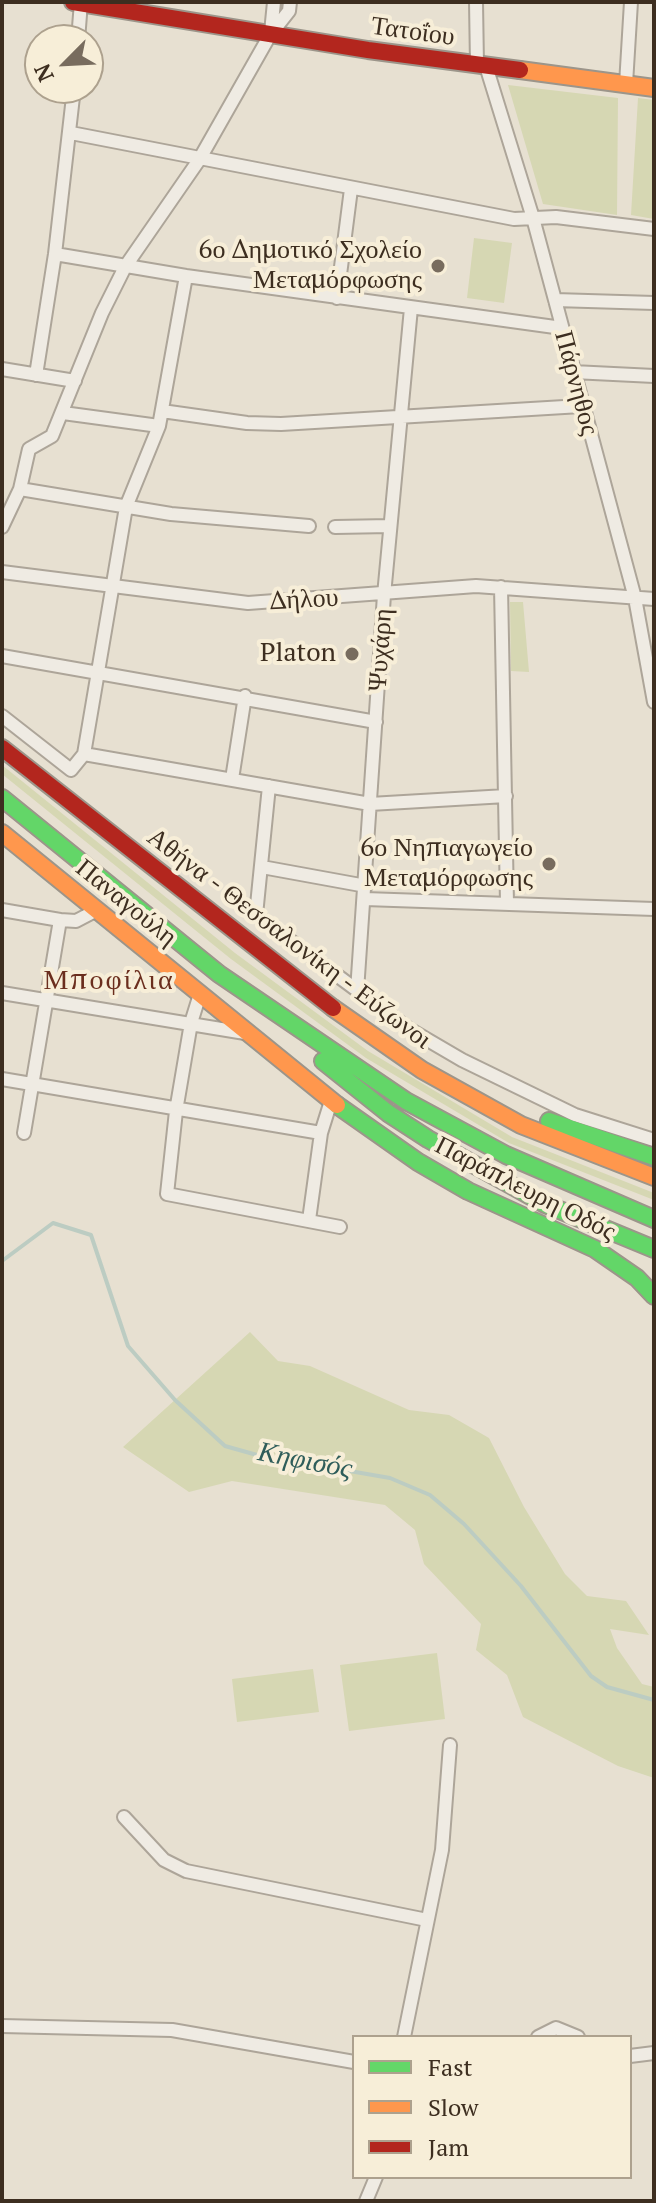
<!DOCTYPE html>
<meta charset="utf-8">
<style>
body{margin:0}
#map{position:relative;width:656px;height:2203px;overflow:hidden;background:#e7e0d1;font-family:"PT Serif",serif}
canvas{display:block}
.frame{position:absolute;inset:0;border:4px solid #3d2e20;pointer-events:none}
.legend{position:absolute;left:352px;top:2035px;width:280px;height:144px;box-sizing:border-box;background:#f7eed8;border:2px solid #ada18e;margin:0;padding:10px 14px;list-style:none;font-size:24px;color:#3d2e20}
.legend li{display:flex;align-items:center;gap:16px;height:40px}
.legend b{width:40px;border:2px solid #ada18e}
.north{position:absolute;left:24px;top:24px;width:80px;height:80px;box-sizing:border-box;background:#f7eed8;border:2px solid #ada18e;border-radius:50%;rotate:246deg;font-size:22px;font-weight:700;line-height:32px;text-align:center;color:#3d2e20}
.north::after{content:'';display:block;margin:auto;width:28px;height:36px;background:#786c5e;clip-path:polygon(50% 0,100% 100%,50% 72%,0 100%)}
</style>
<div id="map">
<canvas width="656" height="2203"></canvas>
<div class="frame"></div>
<ul class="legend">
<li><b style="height:10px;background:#63d668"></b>Fast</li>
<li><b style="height:10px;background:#ff974d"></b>Slow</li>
<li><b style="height:10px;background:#b3261e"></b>Jam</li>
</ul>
<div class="north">N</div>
</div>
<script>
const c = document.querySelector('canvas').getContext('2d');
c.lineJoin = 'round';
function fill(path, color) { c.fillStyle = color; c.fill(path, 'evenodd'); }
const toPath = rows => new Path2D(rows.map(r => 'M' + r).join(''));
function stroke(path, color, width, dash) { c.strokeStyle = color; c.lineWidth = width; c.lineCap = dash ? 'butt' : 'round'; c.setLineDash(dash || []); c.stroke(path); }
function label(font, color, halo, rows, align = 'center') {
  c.font = font + ' "PT Serif",serif'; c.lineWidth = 8; c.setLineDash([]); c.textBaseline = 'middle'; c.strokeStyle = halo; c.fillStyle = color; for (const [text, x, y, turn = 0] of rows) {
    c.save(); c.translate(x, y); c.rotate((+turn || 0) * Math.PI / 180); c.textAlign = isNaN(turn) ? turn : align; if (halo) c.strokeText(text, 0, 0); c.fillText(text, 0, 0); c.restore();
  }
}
const green = toPath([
 [508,85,618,98,617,215,543,204],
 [638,98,654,100,654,219,631,215],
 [474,238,512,243,504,303,467,298],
 [510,602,523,602,529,672,511,671],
 [2,765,235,953,368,1051,512,1137,654,1193,654,1200,509,1143,366,1058,231,959,2,774],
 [250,1332,278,1361,310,1366,409,1410,449,1415,489,1438,524,1507,565,1574,587,1596,626,1601,649,1635,610,1629,617,1648,642,1684,654,1687,654,1778,618,1766,523,1717,507,1675,476,1650,481,1624,424,1564,415,1530,385,1505,232,1481,189,1492,123,1447],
 [437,1653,445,1719,349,1731,340,1665],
 [313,1669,319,1712,237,1722,232,1679]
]);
const stream = toPath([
 [2,1261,53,1223,91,1235,128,1346,175,1400,225,1446,257,1455,390,1478,430,1495,464,1524,521,1586,591,1676,607,1687,654,1700]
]);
const street = toPath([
 [476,2,477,65],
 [271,32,274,2],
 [78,40,81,2],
 [486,66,533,218,635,598,654,702],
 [626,84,631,2],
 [71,133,514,219,556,217,654,229],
 [55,254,186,276,562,328],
 [337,298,351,189],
 [555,300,654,303],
 [2,369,75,381],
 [573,372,654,376],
 [36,375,55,254,74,88],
 [162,411,247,423,281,424,581,406],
 [63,413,159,426],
 [20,489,171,514,309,526],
 [2,527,20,489,29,449,52,436,102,313,125,267,199,160,270,35,289,11,290,2],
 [335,527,390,526],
 [2,572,248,603,476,586,654,599],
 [501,587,507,903],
 [2,656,376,722],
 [2,716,71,770,84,754,126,507,159,426,186,276],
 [84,754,370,804,506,796],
 [232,779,245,696],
 [269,786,256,915,409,1029,462,1060,575,1115,654,1140],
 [262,867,366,886],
 [365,899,654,909],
 [2,910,60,920],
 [357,991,384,595,411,308],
 [2,993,245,1033],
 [200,994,191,1023,176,1111,167,1194,340,1227],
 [2,1079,321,1133],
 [24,1133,60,920,76,921,97,910],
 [309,1220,321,1133,331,1101],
 [124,1817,164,1860,186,1871,427,1920],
 [2,2026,172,2030,354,2062],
 [404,2037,442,1850,450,1745],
 [538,2037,556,2028,578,2037],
 [630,2056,654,2053],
 [366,2201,376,2177]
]);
const fast = toPath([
 [2,798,219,974,406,1101,506,1155,654,1219],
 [323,1061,388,1113,428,1139,545,1204,654,1249],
 [337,1105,418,1162,468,1191,595,1249,637,1278,654,1296],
 [549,1121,654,1157]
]);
const slow = toPath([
 [520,70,654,88],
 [2,833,337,1105],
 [333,1008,422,1070,521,1125,654,1177]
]);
const jam = toPath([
 [73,2,368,50,520,70],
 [2,748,333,1008]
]);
const markers = [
 [438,266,8,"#786c5e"],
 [352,654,8,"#786c5e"],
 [549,864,8,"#786c5e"]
];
const streetNames = [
 ["Τατοΐου",413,32,8],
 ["Πάρνηθος",576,383,75],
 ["Δήλου",304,600,-3],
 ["Ψυχάρη",381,650,-86],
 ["Παναγούλη",126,903,39],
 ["Αθήνα - Θεσσαλονίκη - Εύζωνοι",289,939,37],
 ["Παράπλευρη Οδός",525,1189,27]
];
const poiNames = [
 ["6ο Δημοτικό Σχολείο",422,251],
 ["Μεταμόρφωσης",422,281],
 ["Platon",336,654],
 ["6ο Νηπιαγωγείο",533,849],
 ["Μεταμόρφωσης",533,879]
];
const neighbourhoodNames = [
 ["Μποφίλια",109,981]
];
const waterNames = [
 ["Κηφισός",305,1461,11]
];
fill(green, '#d6d7b3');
stroke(stream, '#bcccc2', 4);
stroke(street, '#ada599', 16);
stroke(fast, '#9c958a', 20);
stroke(slow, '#9c958a', 20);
stroke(jam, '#9c958a', 20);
stroke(street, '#efebe3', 12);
stroke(fast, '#63d668', 16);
stroke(slow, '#ff974d', 16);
stroke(jam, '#b3261e', 16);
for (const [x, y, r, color] of markers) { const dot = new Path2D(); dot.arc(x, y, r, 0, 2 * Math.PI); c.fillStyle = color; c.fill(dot); stroke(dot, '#f7eed8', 3); }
label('26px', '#3d2e20', '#f7eed8', streetNames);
label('26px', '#3d2e20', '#f7eed8', poiNames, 'right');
c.letterSpacing = '2px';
label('28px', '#6b2e1e', '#f7eed8', neighbourhoodNames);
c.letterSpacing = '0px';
label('italic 28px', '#2f5d5a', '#f7eed8', waterNames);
</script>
